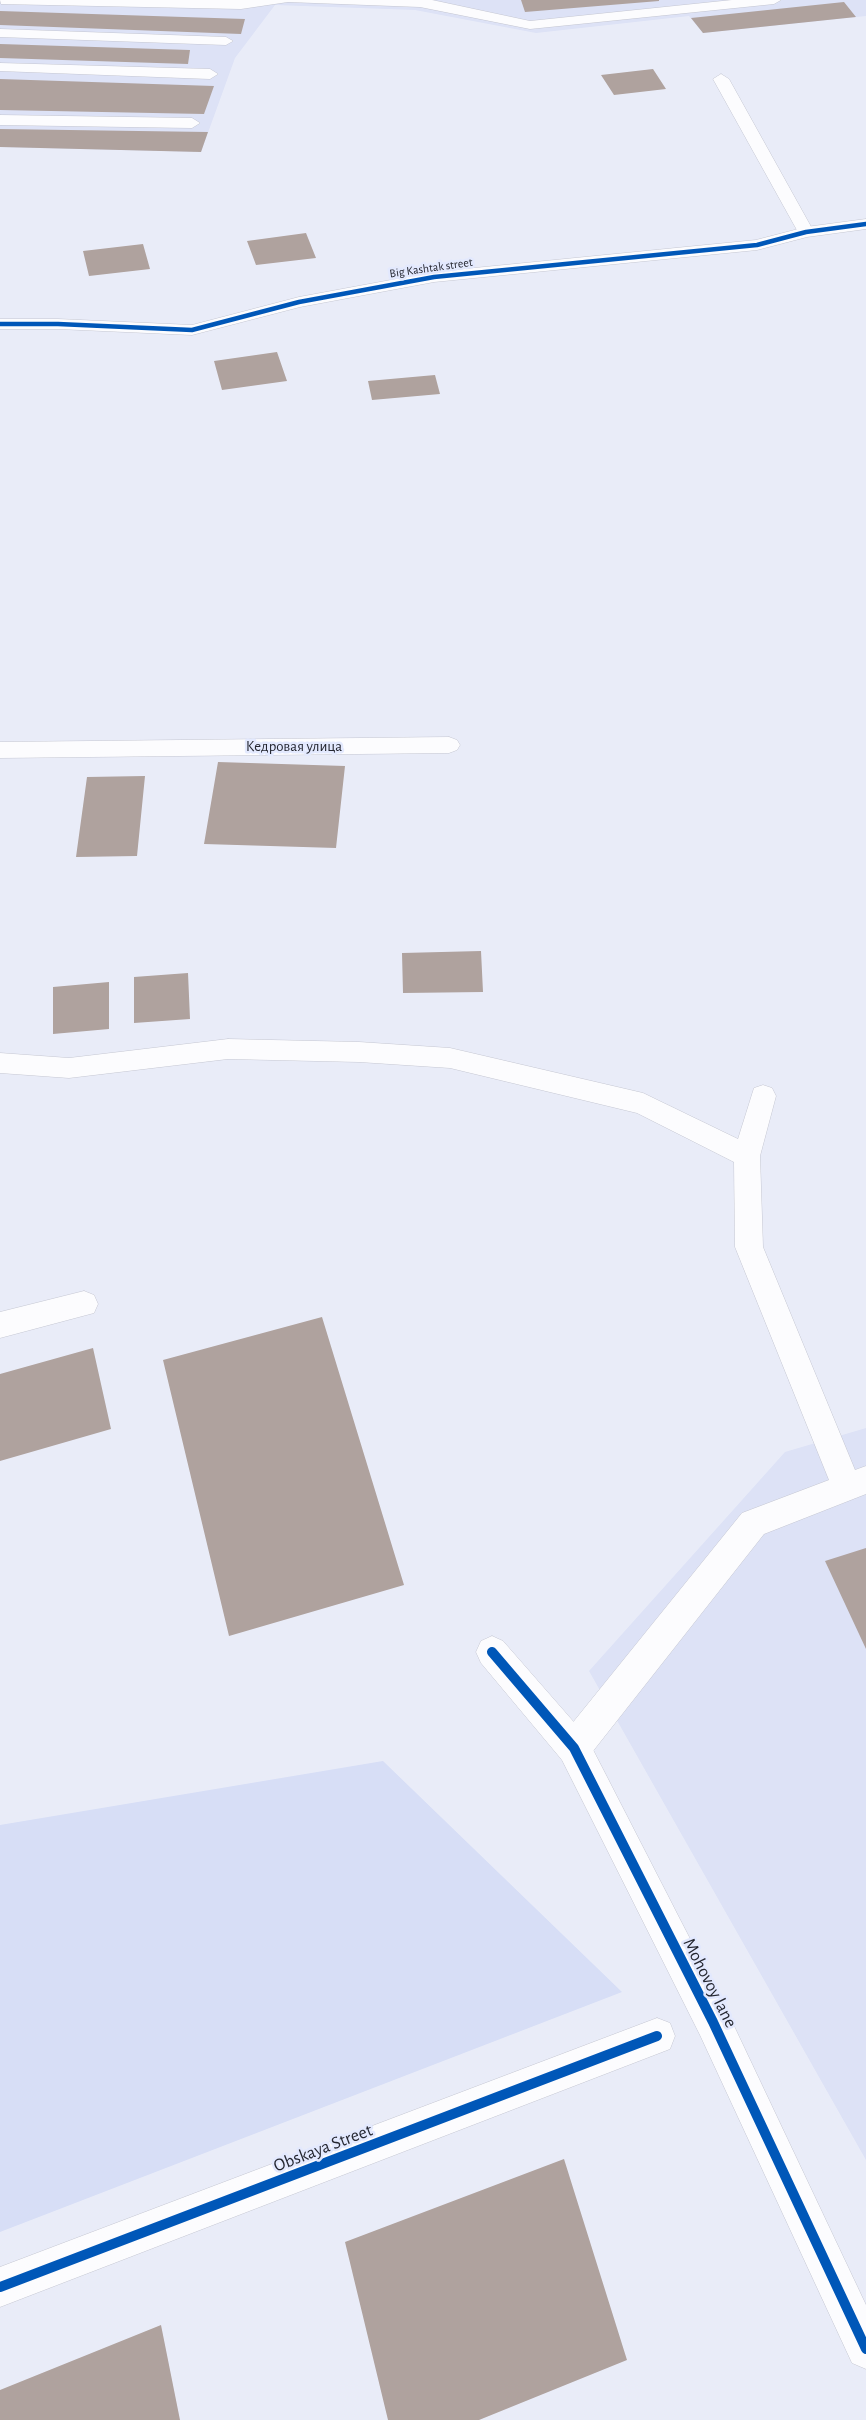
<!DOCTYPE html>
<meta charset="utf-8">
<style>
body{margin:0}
canvas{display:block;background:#e9ecf8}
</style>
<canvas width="866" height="2420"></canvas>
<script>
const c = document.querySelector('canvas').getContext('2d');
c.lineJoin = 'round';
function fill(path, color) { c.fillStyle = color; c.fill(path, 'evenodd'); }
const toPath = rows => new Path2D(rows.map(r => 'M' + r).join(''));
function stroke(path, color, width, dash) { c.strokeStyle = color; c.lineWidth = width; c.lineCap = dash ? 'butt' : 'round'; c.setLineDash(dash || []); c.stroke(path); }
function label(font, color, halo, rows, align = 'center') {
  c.font = font + ' "Alegreya Sans",sans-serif'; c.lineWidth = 5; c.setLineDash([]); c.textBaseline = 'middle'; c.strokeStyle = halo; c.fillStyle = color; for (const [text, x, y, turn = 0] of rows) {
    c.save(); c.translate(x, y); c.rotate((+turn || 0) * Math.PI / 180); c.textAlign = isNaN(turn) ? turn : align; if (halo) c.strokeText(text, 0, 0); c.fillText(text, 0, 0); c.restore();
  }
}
const built = toPath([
 [0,0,866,0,866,16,703,33,689,16,536,33,415,10,275,5,235,58,201,152,0,147],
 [866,1428,866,2160,589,1671,785,1452]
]);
const green = toPath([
 [383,1761,622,1992,0,2232,0,1825]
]);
const building = toPath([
 [521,0,659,0,659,1,525,12],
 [844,2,856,17,703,33,691,18],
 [0,11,245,19,241,34,0,25],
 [0,44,190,50,188,64,0,58],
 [653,69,666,89,614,95,601,75],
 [0,79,214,86,204,114,0,110],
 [0,129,208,132,201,152,0,147],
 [306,233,316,258,256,265,247,241],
 [143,244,150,269,89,276,83,251],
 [277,352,287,381,222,390,214,361],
 [435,375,440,394,372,400,368,381],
 [218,762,345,766,336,848,204,844],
 [145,776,137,856,76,857,87,777],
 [481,951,483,992,403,993,402,953],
 [188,973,190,1019,134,1023,134,977],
 [109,982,109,1029,53,1034,53,987],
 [322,1317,404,1585,229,1636,163,1360],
 [93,1348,111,1429,0,1461,0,1374],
 [866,1548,866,1649,825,1561],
 [564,2159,627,2360,479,2420,388,2420,345,2242],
 [161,2325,180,2420,0,2420,0,2390]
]);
const lane = toPath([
 [0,0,432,0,530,21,732,0,781,0,774,4,530,29,420,7,288,2,241,9,1,4,0,0],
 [0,29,226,37,233,41,226,45,0,37,0,29],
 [0,63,210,69,218,74,210,79,0,71,0,63],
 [721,74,729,79,814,232,812,236,800,236,798,232,713,79,721,74],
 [0,115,192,118,200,123,192,128,0,125,0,115],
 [228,1039,359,1042,450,1048,643,1093,738,1139,754,1088,763,1085,772,1088,776,1096,760,1156,763,1247,855,1470,866,1466,866,1494,764,1534,586,1760,574,1765,562,1760,557,1748,562,1736,742,1513,829,1480,735,1247,734,1162,637,1113,450,1068,359,1062,228,1059,69,1078,0,1073,0,1053,69,1058,228,1039]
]);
const street = toPath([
 [866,219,866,229,807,237,757,250,434,282,300,307,192,335,58,329,0,329,0,319,58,319,192,325,299,297,434,272,756,240,806,227,866,219],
 [449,737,457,740,460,745,457,750,449,753,0,758,0,742,449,737],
 [84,1291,94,1295,98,1304,94,1313,0,1338,0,1312,84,1291],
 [492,1636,503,1641,586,1736,726,2009,866,2305,866,2369,852,2363,700,2035,562,1760,481,1663,476,1652,481,1641,492,1636],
 [657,2018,670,2023,675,2036,670,2049,0,2307,0,2267,657,2018]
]);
const cyclewayFar1 = toPath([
 [0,324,58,324,192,330,299,302,434,277,757,245,806,232,866,224]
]);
const cycleway = toPath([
 [492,1652,574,1748,713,2022,866,2349],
 [0,2287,657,2036]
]);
const farStreetnames = [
 ["Big Kashtak street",431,268,-8]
];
const streetNames = [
 ["Кедровая улица",294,746]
];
const nearStreetnames = [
 ["Mohovoy lane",710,1983,63],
 ["Obskaya Street",323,2148,-21]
];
fill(built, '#dde2f6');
fill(green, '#d7def6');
fill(building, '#afa29e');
stroke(lane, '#c5c7d2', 1);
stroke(street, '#c5c7d2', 1);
fill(lane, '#fcfcfe');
fill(street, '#fcfcfe');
stroke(cyclewayFar1, '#0057b8', 4.5);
stroke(cycleway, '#0057b8', 10);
label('12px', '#252731', '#e3e9fe', farStreetnames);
label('15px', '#252731', '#e3e9fe', streetNames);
label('18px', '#252731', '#e3e9fe', nearStreetnames);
</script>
